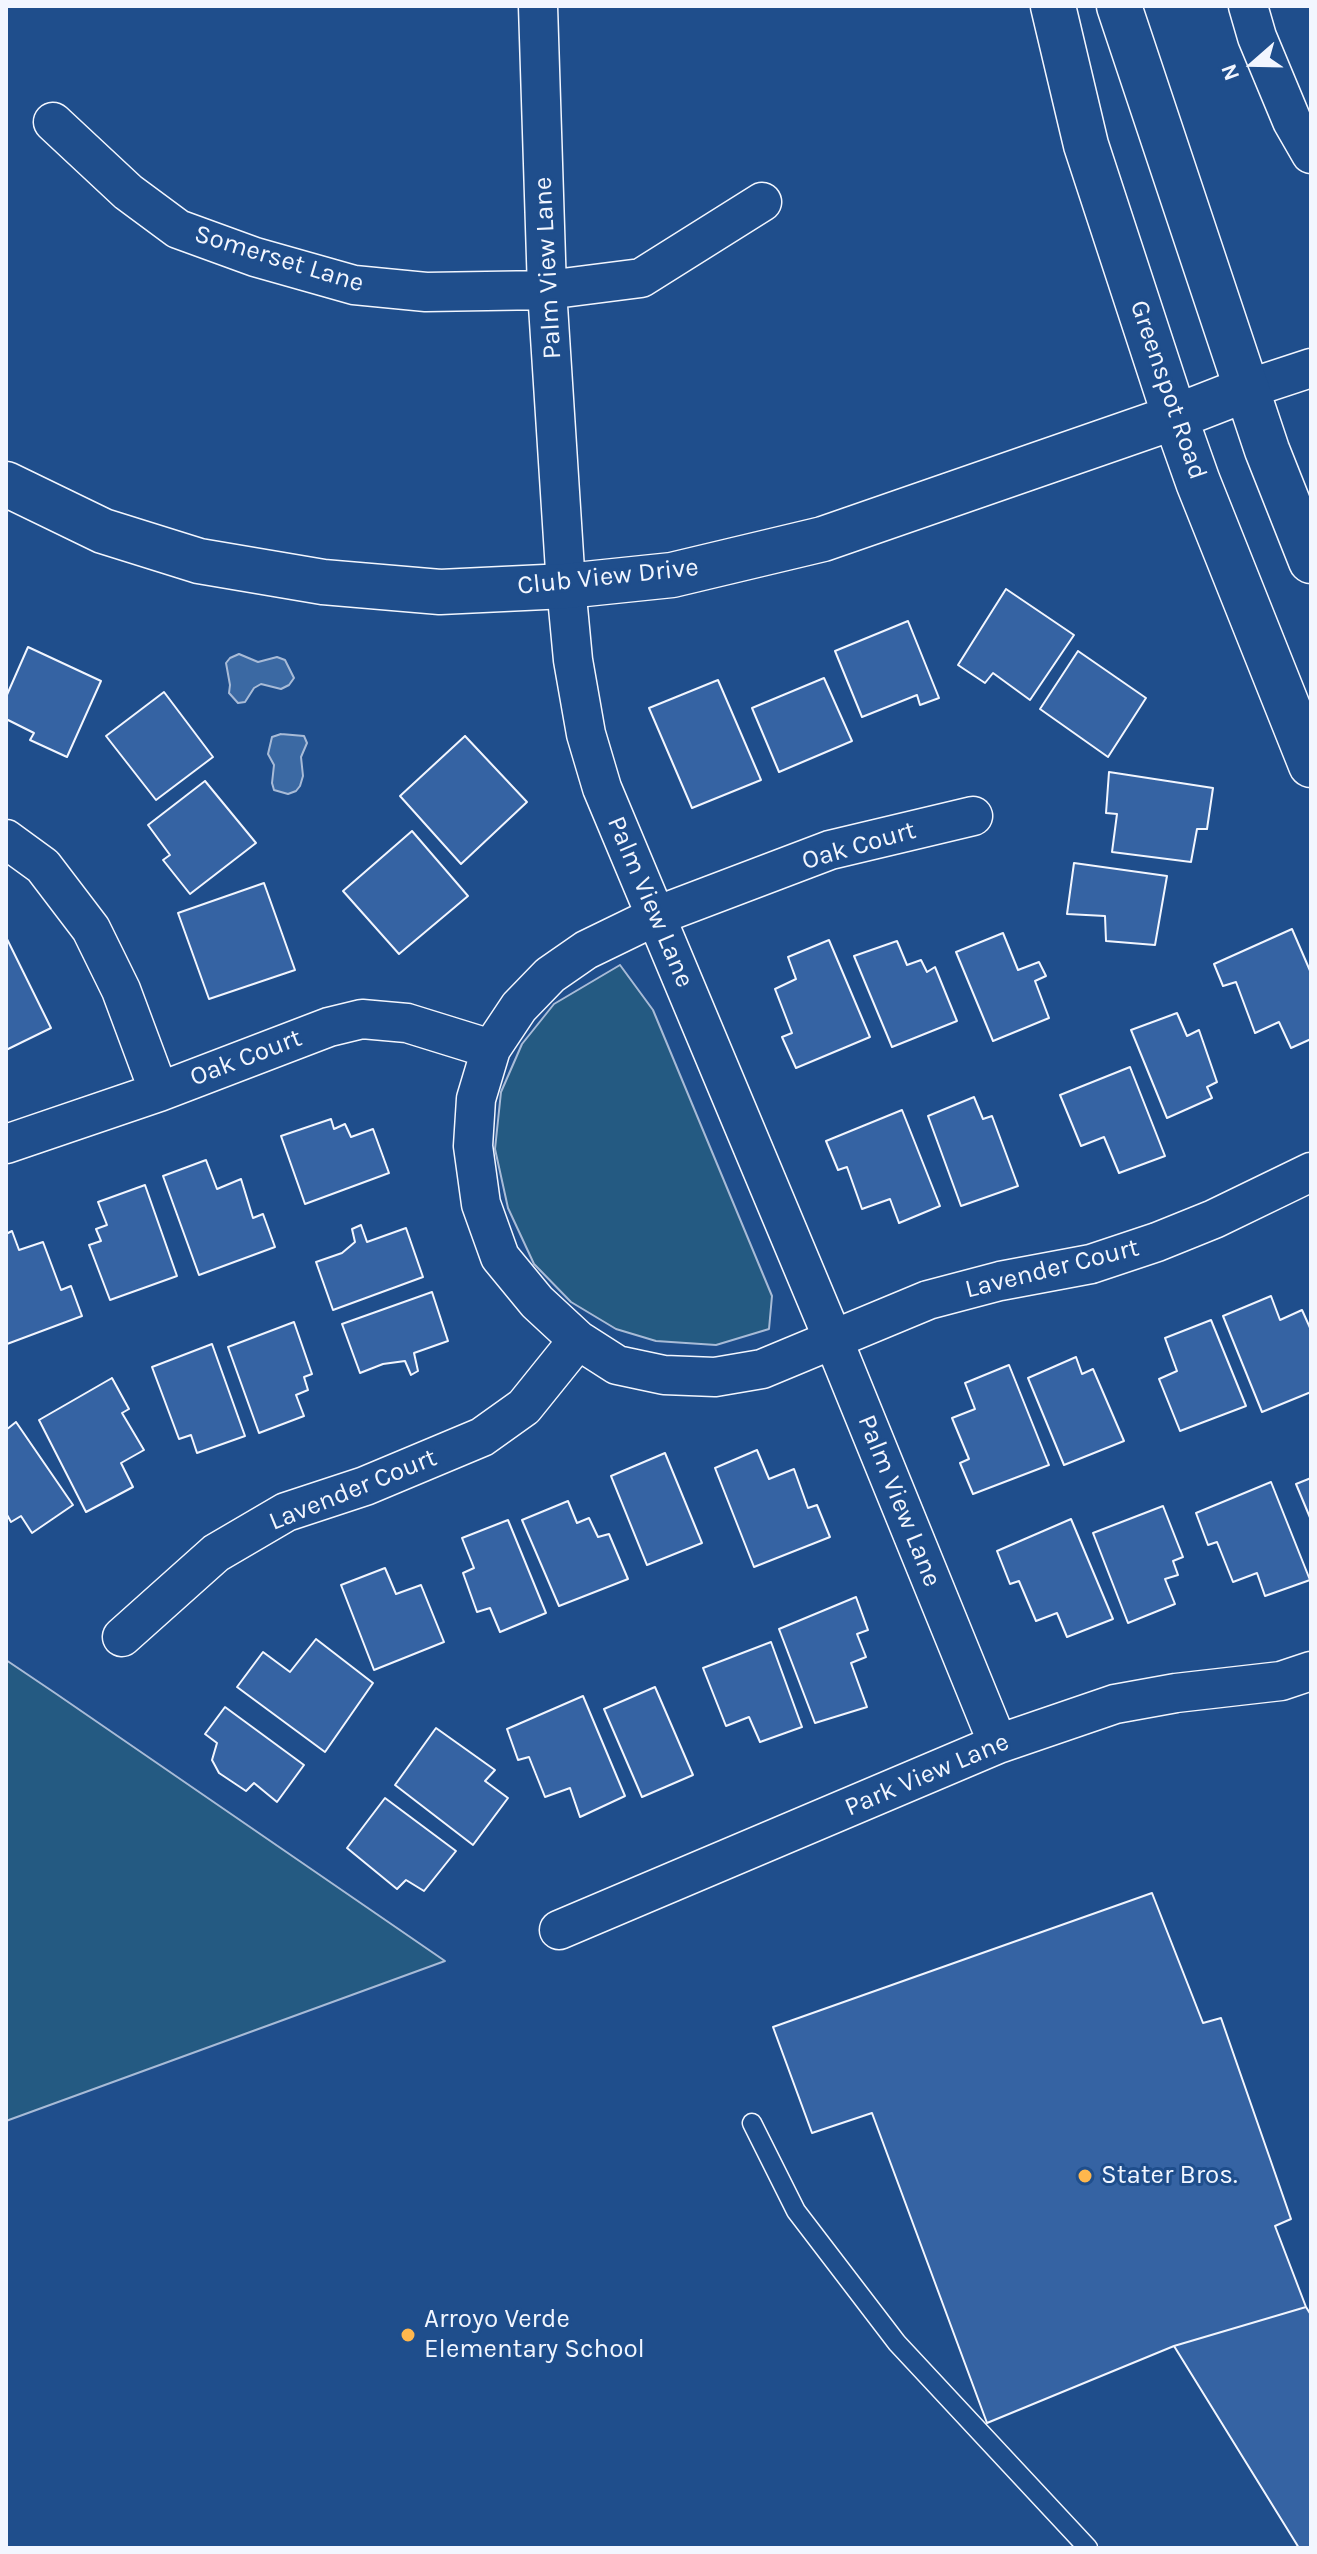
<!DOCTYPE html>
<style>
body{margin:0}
#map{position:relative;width:1317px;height:2554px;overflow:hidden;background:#1f4e8c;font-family:Karla,sans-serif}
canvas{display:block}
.frame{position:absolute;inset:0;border:8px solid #f2f6ff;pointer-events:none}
.north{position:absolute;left:1213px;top:24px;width:80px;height:80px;-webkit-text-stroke:6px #1f4e8c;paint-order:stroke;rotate:250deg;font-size:22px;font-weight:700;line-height:32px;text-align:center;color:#f2f6ff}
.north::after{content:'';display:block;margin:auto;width:28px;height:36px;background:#f2f6ff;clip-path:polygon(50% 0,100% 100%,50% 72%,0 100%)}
</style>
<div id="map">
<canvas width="1317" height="2554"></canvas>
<div class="frame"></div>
<div class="north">N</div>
</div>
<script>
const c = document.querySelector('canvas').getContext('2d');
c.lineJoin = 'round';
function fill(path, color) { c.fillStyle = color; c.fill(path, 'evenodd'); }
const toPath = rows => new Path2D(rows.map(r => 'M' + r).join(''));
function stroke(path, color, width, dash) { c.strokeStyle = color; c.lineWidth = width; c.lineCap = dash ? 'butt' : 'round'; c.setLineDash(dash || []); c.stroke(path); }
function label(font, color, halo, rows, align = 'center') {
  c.font = font + ' Karla,sans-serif'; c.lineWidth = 6; c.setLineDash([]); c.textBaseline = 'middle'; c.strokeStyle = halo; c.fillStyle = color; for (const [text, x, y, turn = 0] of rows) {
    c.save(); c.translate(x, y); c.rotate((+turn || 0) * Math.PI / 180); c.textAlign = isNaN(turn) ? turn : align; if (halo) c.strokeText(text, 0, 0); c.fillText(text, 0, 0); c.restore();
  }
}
const green = toPath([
 [620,965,653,1010,772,1296,769,1329,716,1345,656,1341,616,1329,571,1302,534,1264,508,1208,495,1149,501,1092,522,1044,554,1004,620,965],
 [6,1660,55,1693,445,1961,6,2121,6,1660]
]);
const water = toPath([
 [239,654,258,662,277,657,285,660,294,678,289,685,281,689,261,684,254,688,245,702,238,703,229,693,230,685,226,663,230,658,239,654],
 [281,734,304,736,307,743,301,757,303,776,300,786,296,791,288,794,274,790,272,783,274,765,268,754,272,737,281,734]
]);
const building = toPath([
 [1006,589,1074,635,1030,700,993,673,985,683,958,665,1006,589],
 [908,621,939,698,920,705,917,695,862,717,835,651,908,621],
 [28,647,101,681,67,757,30,740,34,733,6,719,6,697,28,647],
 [1078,651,1146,698,1108,757,1040,709,1078,651],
 [824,678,852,741,779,772,752,708,824,678],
 [718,680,761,780,692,808,649,708,718,680],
 [164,692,213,757,156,800,106,736,164,692],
 [465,736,527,802,461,864,400,796,465,736],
 [1109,772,1213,788,1207,829,1197,829,1191,862,1112,852,1117,814,1106,813,1109,772],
 [205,781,256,843,190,894,163,860,170,855,148,825,205,781],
 [412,831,468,896,399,954,343,891,412,831],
 [1074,863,1167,876,1155,945,1106,941,1105,916,1067,914,1074,863],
 [264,883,295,970,209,999,178,913,264,883],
 [1292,929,1311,973,1311,1039,1291,1048,1279,1022,1255,1033,1236,982,1223,986,1214,964,1292,929],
 [1003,933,1018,970,1039,962,1046,976,1035,981,1049,1018,993,1041,956,952,1003,933],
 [6,937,51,1028,6,1050,6,937],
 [829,940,870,1037,796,1068,782,1037,792,1033,775,989,796,979,788,957,829,940],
 [897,941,907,965,921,960,927,972,935,967,957,1021,892,1047,854,956,897,941],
 [1177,1013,1187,1036,1199,1030,1217,1082,1207,1087,1212,1098,1167,1118,1131,1030,1177,1013],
 [1130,1067,1165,1156,1119,1173,1104,1137,1081,1146,1060,1095,1130,1067],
 [974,1097,983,1119,992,1116,1018,1186,961,1206,928,1116,974,1097],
 [902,1110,940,1206,899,1223,890,1199,862,1209,847,1167,838,1170,826,1141,902,1110],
 [331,1119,334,1129,345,1124,351,1137,373,1129,389,1173,305,1204,281,1136,331,1119],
 [206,1160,217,1189,241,1179,253,1218,263,1214,275,1247,199,1275,163,1176,206,1160],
 [145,1185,177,1276,110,1300,89,1245,101,1241,96,1229,107,1225,98,1202,145,1185],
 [361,1225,367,1242,406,1228,423,1277,333,1310,316,1262,342,1253,355,1242,352,1229,361,1225],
 [12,1231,19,1250,43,1242,61,1290,71,1286,82,1316,7,1344,6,1234,12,1231],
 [432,1292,448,1341,414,1353,418,1371,411,1375,405,1361,383,1364,360,1373,342,1324,432,1292],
 [1271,1296,1280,1320,1302,1310,1311,1330,1311,1392,1262,1412,1223,1316,1271,1296],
 [1211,1320,1246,1406,1180,1431,1159,1379,1177,1371,1165,1338,1211,1320],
 [294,1322,312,1374,304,1377,308,1390,296,1395,304,1416,259,1433,228,1347,294,1322],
 [212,1344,245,1436,197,1453,191,1435,179,1439,152,1367,212,1344],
 [1076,1357,1082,1374,1093,1369,1124,1441,1064,1465,1028,1378,1076,1357],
 [1009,1365,1049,1465,973,1494,960,1463,969,1459,952,1418,975,1409,965,1383,1009,1365],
 [112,1378,129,1409,122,1413,144,1450,121,1463,133,1487,86,1512,39,1420,112,1378],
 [16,1422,73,1505,32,1533,21,1516,11,1522,6,1513,6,1430,16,1422],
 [757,1450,769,1479,794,1469,808,1508,817,1505,830,1537,754,1567,715,1468,757,1450],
 [665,1453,702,1543,647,1565,611,1476,665,1453],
 [1311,1478,1311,1520,1296,1484,1311,1478],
 [1271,1482,1310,1580,1265,1596,1257,1573,1233,1582,1217,1542,1208,1545,1196,1513,1271,1482],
 [568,1501,577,1523,589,1518,598,1537,609,1534,628,1579,559,1606,522,1520,568,1501],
 [1163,1506,1183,1557,1173,1561,1178,1575,1165,1579,1175,1604,1128,1623,1093,1533,1163,1506],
 [1071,1519,1113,1619,1067,1637,1057,1613,1036,1621,1019,1581,1010,1584,997,1551,1071,1519],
 [508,1520,546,1613,500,1632,490,1608,477,1612,463,1573,474,1568,462,1538,508,1520],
 [385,1568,396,1594,421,1585,444,1642,374,1670,341,1585,385,1568],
 [856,1597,868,1630,857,1634,866,1657,851,1663,867,1707,815,1723,779,1629,856,1597],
 [316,1639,373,1683,325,1752,237,1687,263,1652,290,1672,316,1639],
 [771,1642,802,1727,760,1742,749,1717,726,1726,703,1668,771,1642],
 [655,1687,693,1775,642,1797,604,1709,655,1687],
 [583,1696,625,1796,580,1817,570,1788,545,1797,529,1757,518,1760,507,1729,583,1696],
 [225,1707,304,1765,277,1802,254,1783,246,1791,219,1773,212,1760,217,1743,205,1734,225,1707],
 [436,1728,495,1770,485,1781,508,1798,473,1845,395,1785,436,1728],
 [385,1798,456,1851,424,1891,406,1880,397,1889,347,1848,385,1798],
 [1152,1893,1203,2023,1221,2018,1291,2219,1275,2226,1306,2307,1174,2346,987,2423,872,2113,812,2133,773,2027,1152,1893],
 [1306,2307,1311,2315,1311,2548,1299,2548,1174,2346,1306,2307]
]);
const lane = toPath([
 [752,2123,796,2211,897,2343,1088,2548]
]);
const street = toPath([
 [538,6,547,290,566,586,573,660,586,734,602,788,833,1339,998,1744],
 [1248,6,1257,37,1292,121,1311,154],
 [53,122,128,192,178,229,255,257,354,285,426,292,547,290,641,278,762,202],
 [1247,389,1311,368],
 [973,816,830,850,656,916,586,950,550,975,519,1007,491,1049,476,1099,473,1146,481,1204,500,1257,537,1302,578,1340,617,1365,664,1375,715,1377,762,1369,928,1300,1000,1281,1091,1264,1157,1242,1214,1219,1311,1172],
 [6,839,43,866,91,929,121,990,159,1092],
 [6,1144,159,1092,329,1027,362,1019,407,1023,491,1049],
 [122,1637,216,1553,286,1512,365,1486,482,1437,524,1407,578,1340],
 [559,1930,998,1744,1115,1704,1176,1693,1281,1681,1311,1671]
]);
const secondary = toPath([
 [1053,6,1086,145,1175,417,1198,482,1311,765],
 [1119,6,1267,450,1311,561],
 [6,484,103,531,199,561,323,582,440,592,566,586,672,575,823,539,1175,417,1247,389]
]);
const markers = [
 [1085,2176,8,"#ffb74d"],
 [408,2335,8,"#ffb74d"]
];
const streetNames = [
 ["Somerset Lane",279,259,17],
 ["Palm View Lane",548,268,-93],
 ["Greenspot Road",1168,390,71],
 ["Club View Drive",608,577,-6],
 ["Oak Court",859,846,-16],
 ["Palm View Lane",650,902,67],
 ["Oak Court",246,1058,-21],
 ["Lavender Court",1052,1269,-14],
 ["Lavender Court",353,1490,-22],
 ["Palm View Lane",899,1501,68],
 ["Park View Lane",927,1775,-23]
];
const poiNames = [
 ["Stater Bros.",1101,2176],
 ["Arroyo Verde",424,2320],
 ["Elementary School",424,2350]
];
fill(green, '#245a82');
stroke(green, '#a8bbd7', 2);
fill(water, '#3b69a3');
stroke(water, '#a8bbd7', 2);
fill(building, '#3563a3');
stroke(building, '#f2f6ff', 2);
stroke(lane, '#f2f6ff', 21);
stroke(street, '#f2f6ff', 41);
stroke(secondary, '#f2f6ff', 47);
stroke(lane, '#1f4e8c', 18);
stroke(street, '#1f4e8c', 38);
stroke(secondary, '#1f4e8c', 44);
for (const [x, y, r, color] of markers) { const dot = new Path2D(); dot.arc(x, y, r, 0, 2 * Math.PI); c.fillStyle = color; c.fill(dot); stroke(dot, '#1f4e8c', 3); }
label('26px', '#f2f6ff', '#1f4e8c', streetNames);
label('26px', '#f2f6ff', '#1f4e8c', poiNames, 'left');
</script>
